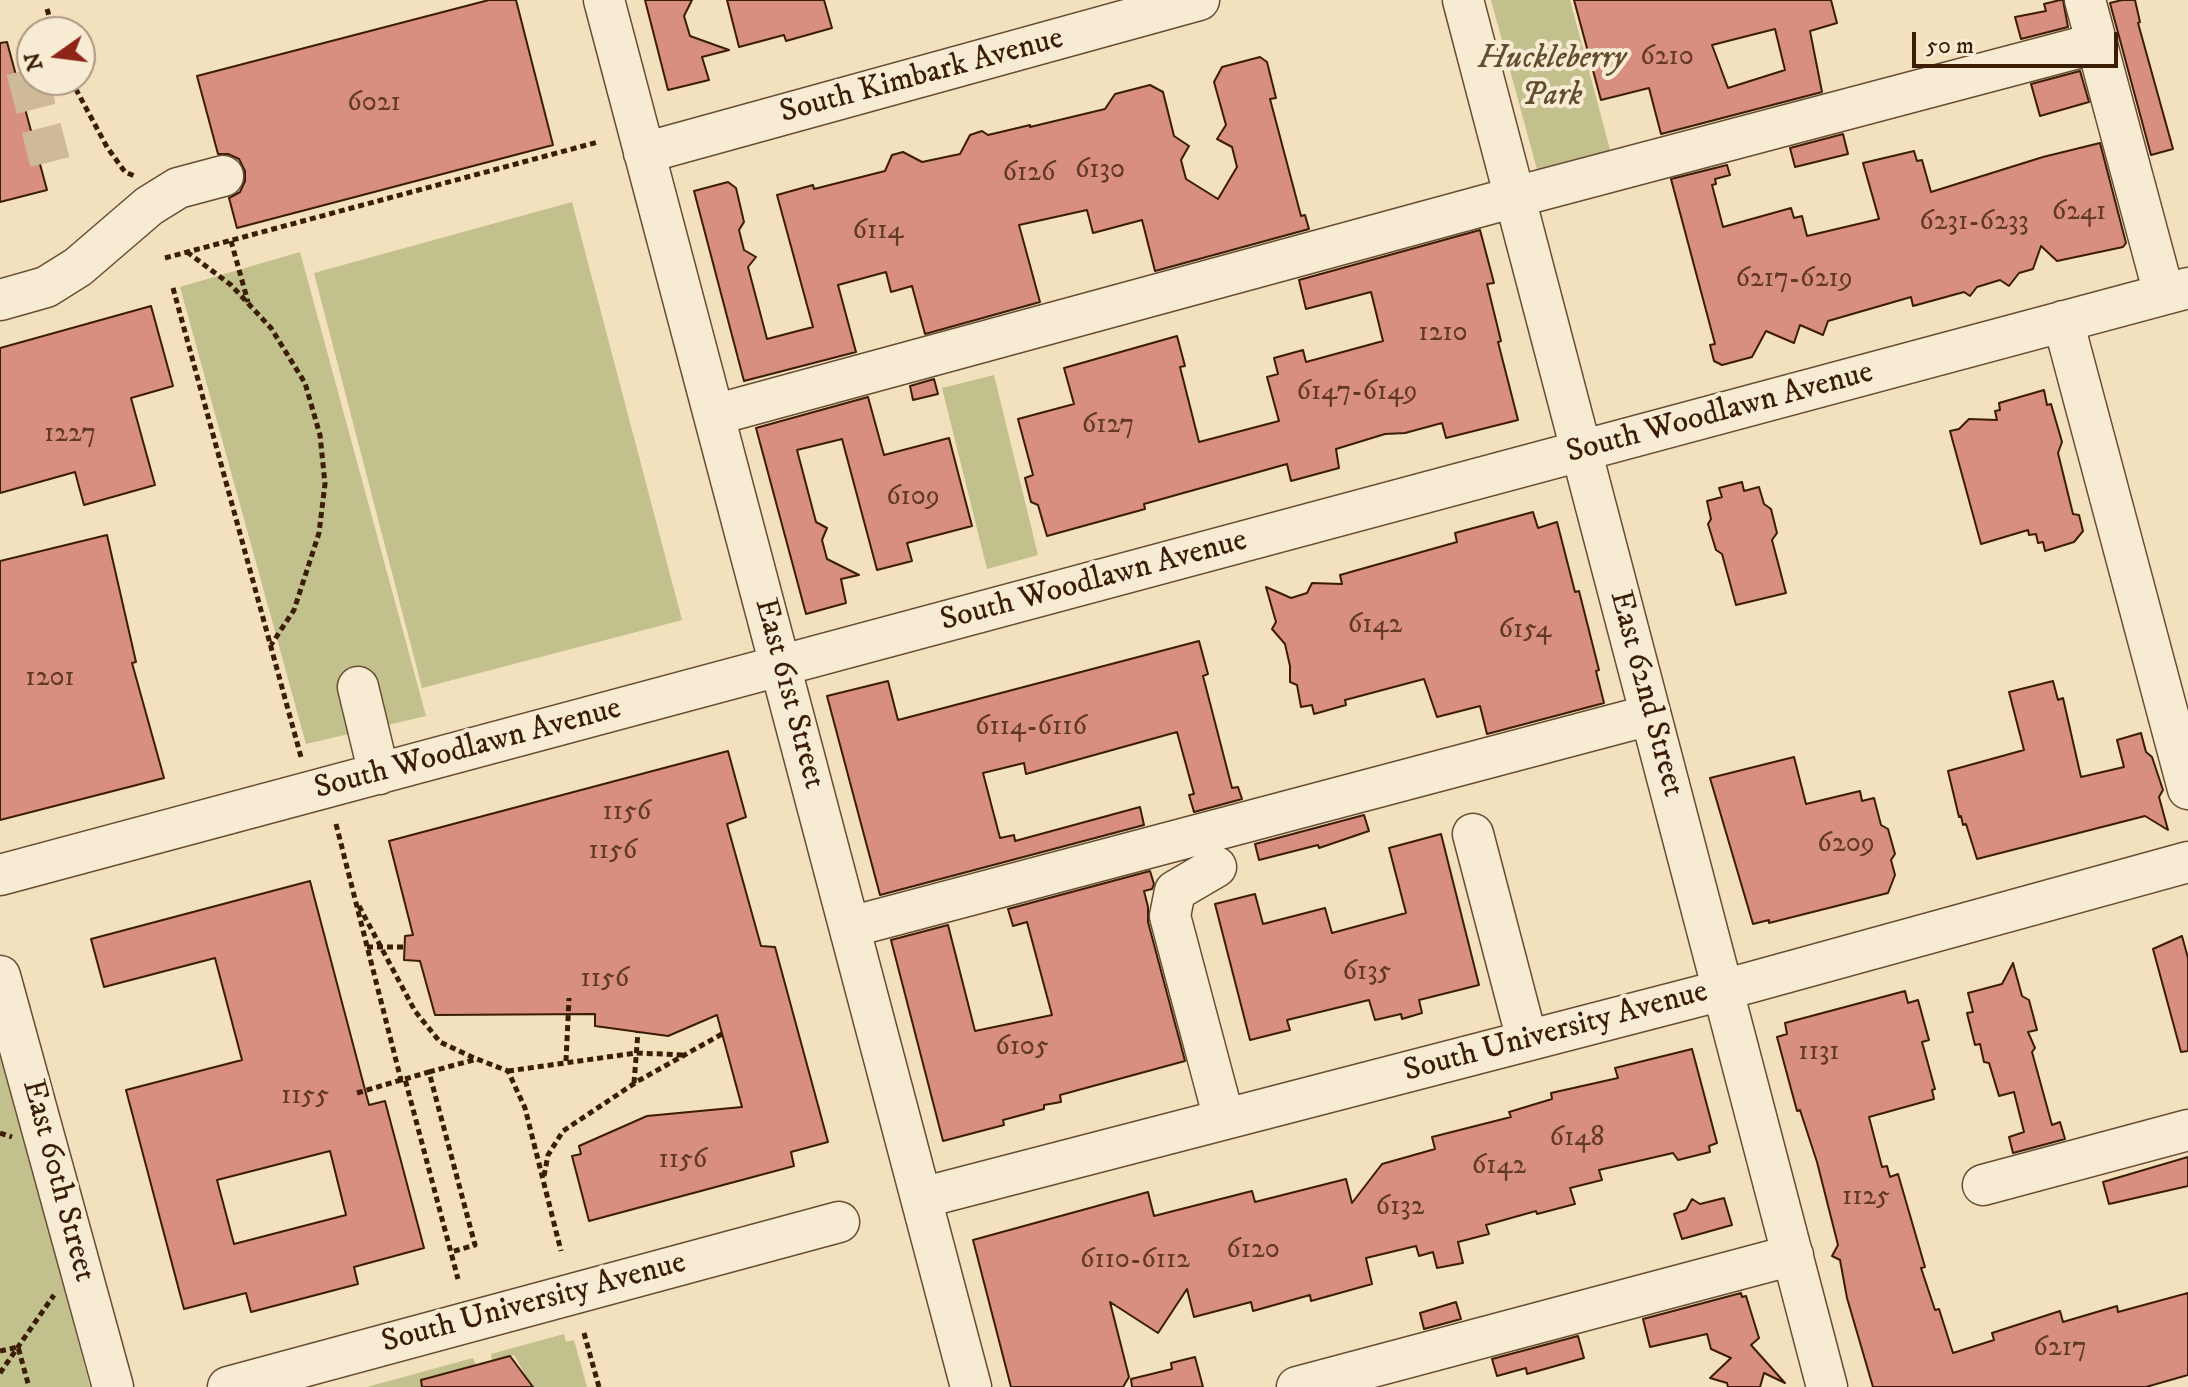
<!DOCTYPE html>
<style>
body{margin:0}
#map{position:relative;width:2188px;height:1387px;overflow:hidden;background:#f3e0bd;font-family:"IM FELL DW Pica",serif}
canvas{display:block}
.north{position:absolute;left:16px;top:16px;width:80px;height:80px;box-sizing:border-box;background:#f7ebd4;border:2px solid #ac9881;border-radius:50%;rotate:256deg;font-size:22px;font-weight:700;line-height:32px;text-align:center;color:#3b1c05}
.north::after{content:'';display:block;margin:auto;width:28px;height:36px;background:#8f2418;clip-path:polygon(50% 0,100% 100%,50% 72%,0 100%)}
.scale{position:absolute;left:1912px;top:32px;width:206px;height:36px;box-sizing:border-box;border:4px solid #3b1c05;border-top:0;padding-left:10px;font-size:24px;line-height:28px;white-space:nowrap;color:#3b1c05;-webkit-text-stroke:6px #f7ebd4;paint-order:stroke}
</style>
<div id="map">
<canvas width="2188" height="1387"></canvas>
<div class="north">N</div>
<div class="scale">50 m</div>
</div>
<script>
const c = document.querySelector('canvas').getContext('2d');
c.lineJoin = 'round';
function fill(path, color) { c.fillStyle = color; c.fill(path, 'evenodd'); }
const toPath = rows => new Path2D(rows.map(r => 'M' + r).join(''));
function stroke(path, color, width, dash) { c.strokeStyle = color; c.lineWidth = width; c.lineCap = dash ? 'butt' : 'round'; c.setLineDash(dash || []); c.stroke(path); }
function label(font, color, halo, rows, align = 'center') {
  c.font = font + ' "IM FELL DW Pica",serif'; c.lineWidth = 8; c.setLineDash([]); c.textBaseline = 'middle'; c.strokeStyle = halo; c.fillStyle = color; for (const [text, x, y, turn = 0] of rows) {
    c.save(); c.translate(x, y); c.rotate((+turn || 0) * Math.PI / 180); c.textAlign = isNaN(turn) ? turn : align; if (halo) c.strokeText(text, 0, 0); c.fillText(text, 0, 0); c.restore();
  }
}
const green = toPath([
 [1491,0,1570,0,1612,157,1539,177],
 [572,202,682,620,422,688,314,273],
 [300,252,426,716,306,744,180,287],
 [994,375,1038,555,987,569,942,388],
 [0,1053,10,1084,90,1387,0,1387],
 [564,1334,566,1342,574,1340,587,1387,532,1387,514,1355,492,1361,491,1354],
 [473,1358,476,1365,459,1387,367,1387]
]);
const building = toPath([
 [489,0,516,0,553,145,237,228,229,198,240,192,245,181,245,171,239,159,228,154,218,154,197,76,489,0],
 [645,0,692,0,684,16,690,36,729,50,702,57,709,80,668,90,645,0],
 [727,0,824,0,832,28,786,41,784,35,739,47,727,0],
 [1574,0,1831,0,1837,23,1810,31,1822,92,1661,134,1649,88,1601,100,1574,0],
 [1775,29,1785,70,1728,88,1712,45,1775,29],
 [2060,0,2063,0,2068,27,2021,39,2015,17,2046,11,2044,4,2060,0],
 [2122,0,2135,0,2140,22,2138,23,2173,149,2151,155,2110,3,2122,0],
 [7,42,47,190,0,202,0,43,7,42],
 [1260,57,1267,62,1276,98,1270,99,1301,216,1305,215,1309,229,1155,271,1142,220,1093,233,1087,210,1019,225,1040,302,925,334,912,286,891,292,886,272,838,285,856,352,744,381,694,191,728,182,736,188,744,222,739,230,744,250,756,257,748,267,767,339,813,327,777,195,813,185,814,189,885,171,892,155,903,152,922,162,960,154,970,135,982,131,988,135,1030,125,1030,127,1105,109,1115,94,1150,85,1163,92,1174,136,1189,146,1181,160,1186,179,1218,199,1237,167,1232,147,1217,139,1226,125,1214,82,1222,67,1260,57],
 [2080,71,2089,102,2040,116,2031,84,2080,71],
 [1843,134,1848,154,1795,167,1790,148,1843,134],
 [2100,143,2126,243,2123,247,2057,261,2041,246,2033,269,2019,273,2009,286,2000,280,1977,287,1970,296,1964,292,1913,306,1911,297,1828,321,1823,335,1800,325,1794,343,1766,331,1752,357,1722,365,1714,361,1710,345,1715,344,1671,179,1727,165,1730,175,1715,179,1716,184,1712,185,1723,227,1791,208,1794,218,1802,216,1807,236,1879,219,1863,163,1914,151,1917,161,1922,160,1931,192,2043,157,2100,143],
 [1480,230,1494,283,1487,284,1501,341,1498,342,1518,420,1446,438,1442,423,1405,433,1385,434,1336,449,1339,468,1291,481,1287,464,1144,504,1145,509,1047,536,1038,505,1031,502,1025,478,1033,475,1018,419,1074,404,1064,368,1177,336,1185,366,1180,367,1199,442,1279,421,1267,377,1278,374,1274,358,1303,350,1306,362,1383,341,1371,292,1306,309,1299,280,1480,230],
 [151,306,173,386,131,398,155,485,84,505,75,472,0,493,0,348,151,306],
 [934,379,938,394,913,400,910,386,934,379],
 [2044,390,2047,405,2051,404,2062,442,2058,453,2073,514,2079,515,2083,531,2074,542,2045,551,2043,542,2038,543,2036,534,2029,535,2028,530,1981,544,1950,431,1959,429,1969,419,1997,420,1995,411,2000,410,1999,403,2044,390],
 [868,397,884,455,949,438,972,526,907,543,912,561,877,570,842,439,797,450,816,522,827,528,822,540,827,559,859,575,841,579,846,603,806,614,756,428,868,397],
 [1742,482,1744,491,1759,487,1764,504,1771,509,1777,533,1772,540,1786,593,1736,605,1722,554,1716,550,1708,524,1711,519,1707,501,1722,497,1719,488,1742,482],
 [1533,512,1538,528,1557,522,1575,592,1579,591,1599,670,1596,671,1604,703,1487,734,1480,706,1437,717,1424,679,1345,700,1346,705,1314,714,1312,705,1301,707,1297,685,1290,682,1290,666,1285,644,1272,629,1276,622,1266,587,1291,598,1307,593,1312,583,1342,584,1340,575,1457,542,1455,533,1533,512],
 [107,535,136,662,132,663,164,778,0,820,0,561,107,535],
 [1199,641,1208,674,1203,676,1232,788,1238,787,1242,799,1194,812,1189,795,1194,794,1177,732,1026,774,1024,763,983,773,1000,838,1014,835,1015,841,1140,807,1144,825,880,895,827,696,888,681,898,720,1199,641],
 [2053,681,2058,700,2063,698,2081,777,2124,767,2117,740,2141,733,2146,752,2152,757,2163,790,2159,797,2168,830,2145,816,1977,859,1966,824,1963,825,1961,816,1959,817,1948,771,2024,750,2009,692,2053,681],
 [728,751,746,817,727,824,761,946,775,947,828,1142,791,1152,794,1166,589,1221,572,1156,581,1154,579,1146,647,1116,742,1107,717,1015,668,1036,595,1026,595,1014,435,1015,420,961,404,960,405,936,413,935,389,841,728,751],
 [1794,757,1806,804,1860,791,1862,801,1874,798,1881,825,1888,829,1895,854,1891,860,1895,875,1888,893,1769,923,1769,920,1753,924,1710,778,1794,757],
 [1364,815,1369,831,1319,848,1318,845,1259,860,1255,844,1364,815],
 [1441,834,1479,985,1419,1000,1422,1013,1402,1019,1401,1014,1375,1020,1369,1000,1287,1020,1290,1030,1250,1040,1215,904,1255,894,1263,924,1325,908,1332,933,1406,913,1389,848,1441,834],
 [1150,871,1154,884,1152,889,1144,891,1148,907,1148,922,1185,1061,1060,1095,1061,1102,1044,1105,1044,1109,1003,1120,1004,1125,943,1141,891,940,948,925,975,1031,1052,1015,1027,922,1013,926,1008,909,1150,871],
 [310,881,369,1105,385,1101,424,1248,354,1267,358,1284,251,1312,246,1293,184,1309,126,1090,242,1060,215,958,104,987,91,939,310,881],
 [330,1151,346,1215,234,1244,217,1180,330,1151],
 [2182,936,2188,958,2188,1051,2181,1052,2153,949,2182,936],
 [2013,963,2022,996,2029,1000,2037,1030,2028,1032,2035,1048,2032,1052,2052,1125,2060,1122,2065,1139,2013,1153,2009,1137,2024,1132,2014,1092,1999,1096,1989,1063,1984,1062,1980,1044,1975,1045,1967,1013,1973,1012,1968,993,2002,984,2013,963],
 [1905,991,1908,1003,1918,1000,1929,1040,1922,1042,1935,1089,1932,1090,1934,1099,1869,1117,1882,1167,1887,1166,1890,1177,1898,1174,1925,1267,1921,1268,1935,1310,1939,1309,1953,1353,1994,1340,1992,1333,2060,1311,2063,1322,2117,1306,2118,1312,2188,1293,2188,1375,2146,1387,1873,1387,1847,1298,1840,1260,1832,1256,1838,1245,1817,1162,1800,1110,1797,1111,1777,1037,1787,1034,1785,1023,1905,991],
 [1692,1049,1717,1143,1709,1146,1710,1152,1678,1160,1673,1153,1599,1170,1602,1180,1570,1188,1575,1204,1537,1214,1536,1211,1486,1225,1489,1234,1458,1242,1463,1263,1437,1268,1433,1252,1419,1256,1416,1246,1366,1258,1372,1284,1311,1301,1310,1295,1253,1311,1251,1302,1194,1317,1187,1289,1158,1333,1110,1302,1129,1377,1123,1387,1011,1387,973,1240,1148,1192,1154,1216,1252,1191,1255,1202,1346,1179,1352,1203,1382,1164,1435,1149,1432,1137,1511,1117,1509,1112,1552,1099,1551,1093,1618,1078,1615,1068,1692,1049],
 [2188,1157,2188,1186,2109,1204,2103,1182,2188,1157],
 [1724,1198,1732,1225,1682,1239,1674,1214,1686,1210,1692,1199,1700,1204,1724,1198],
 [1741,1293,1742,1297,1746,1296,1759,1338,1751,1345,1785,1383,1764,1373,1760,1387,1728,1387,1727,1383,1710,1378,1731,1358,1711,1349,1707,1334,1650,1347,1643,1319,1741,1293],
 [1456,1302,1461,1319,1424,1329,1420,1313,1456,1302],
 [1578,1336,1584,1358,1527,1374,1526,1368,1497,1376,1492,1359,1578,1336],
 [510,1356,533,1387,422,1387,421,1380,510,1356],
 [1195,1357,1203,1387,1132,1387,1131,1379,1172,1369,1171,1363,1195,1357]
]);
const minorTunnel = toPath([
 [26,70,50,162]
]);
const path = toPath([
 [47,9,54,32],
 [71,80,107,147,125,172,137,177],
 [231,241,248,302],
 [187,252,231,285,271,328,305,383,320,435,325,484,319,533,294,610,271,645],
 [165,258,598,142],
 [173,288,301,757],
 [336,824,401,1080,405,1079,458,1279],
 [359,906,415,1011,440,1042,476,1059],
 [367,947,405,947],
 [566,1061,569,998],
 [508,1071,636,1053,684,1055],
 [429,1072,477,1059,508,1071,525,1108,561,1251],
 [405,1079,429,1072,475,1245,451,1252],
 [634,1083,638,1032],
 [357,1093,401,1080],
 [0,1133,12,1137],
 [544,1176,548,1155,563,1131,638,1081,722,1034],
 [584,1333,599,1387],
 [0,1351,18,1347,29,1387],
 [0,1373,54,1295]
]);
const minor = toPath([
 [604,0,971,1387],
 [1463,0,1827,1387],
 [2085,0,2164,294],
 [644,153,1199,0],
 [0,300,46,287,78,267,149,206,178,188,223,176],
 [2063,321,2188,789],
 [714,415,1515,197,2097,43],
 [358,687,379,774],
 [1473,834,1527,1040],
 [1216,867,1175,891,1170,916,1224,1119],
 [0,875,2188,288],
 [850,927,1650,715],
 [0,976,113,1387],
 [1983,1185,2188,1130],
 [921,1198,1723,990,2188,862],
 [228,1387,839,1222],
 [1297,1387,1793,1255]
]);
const numberNames = [
 ["6210",1667,58],
 ["6021",374,104],
 ["6130",1100,171],
 ["6126",1029,174],
 ["6241",2079,213],
 ["6231-6233",1974,223],
 ["6114",878,232],
 ["6217-6219",1794,280],
 ["1210",1443,334],
 ["6147-6149",1357,393],
 ["6127",1108,426],
 ["1227",70,435],
 ["6109",913,498],
 ["6142",1375,626],
 ["6154",1525,631],
 ["1201",50,679],
 ["6114-6116",1031,728],
 ["1156",627,813],
 ["6209",1846,845],
 ["1156",613,852],
 ["6135",1367,973],
 ["1156",605,980],
 ["6105",1022,1048],
 ["1131",1819,1053],
 ["1155",305,1097],
 ["6148",1577,1139],
 ["1156",683,1161],
 ["6142",1499,1167],
 ["1125",1866,1198],
 ["6132",1400,1208],
 ["6120",1253,1251],
 ["6110-6112",1135,1261],
 ["6217",2060,1349]
];
const parkNames = [
 ["Huckleberry",1552,60],
 ["Park",1552,97]
];
const streetNames = [
 ["South Kimbark Avenue",922,77,-15],
 ["South Woodlawn Avenue",1720,414,-15],
 ["South Woodlawn Avenue",1094,582,-15],
 ["East 61st Street",788,694,75],
 ["East 62nd Street",1645,694,75],
 ["South Woodlawn Avenue",468,750,-15],
 ["South University Avenue",1556,1033,-15],
 ["East 60th Street",57,1181,75],
 ["South University Avenue",534,1304,-15]
];
fill(green, '#c2c08c');
fill(building, '#d98f80');
stroke(building, '#3b1c05', 2);
stroke(minorTunnel, '#ceb998', 40, [40, 20]);
stroke(minor, '#694d33', 43);
stroke(path, '#3b1c05', 5, [6, 4]);
stroke(minor, '#f7ebd4', 40);
label('28px', '#623924', null, numberNames);
label('italic 32px', '#644d2e', '#f7ebd4', parkNames);
label('32px', '#3b1c05', '#f7ebd4', streetNames);
</script>
